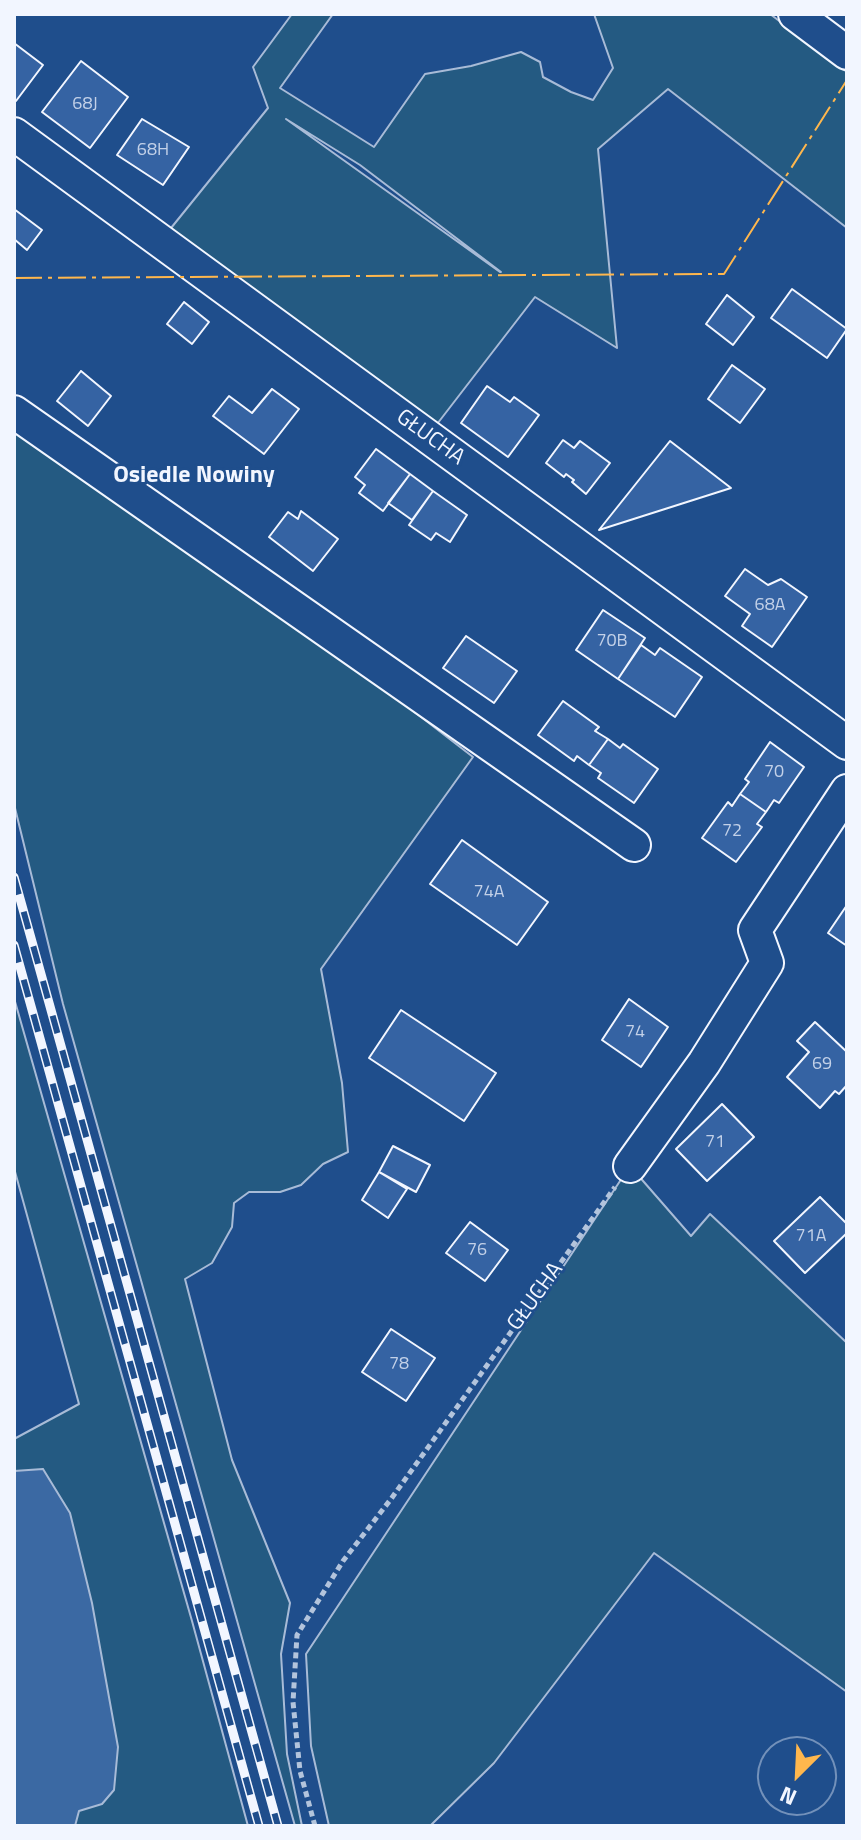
<!DOCTYPE html>
<meta charset="utf-8">
<style>
body{margin:0}
#map{position:relative;width:861px;height:1840px;overflow:hidden;background:#1f4e8c;font-family:"Titillium Web",sans-serif}
canvas{display:block}
.frame{position:absolute;inset:0;border:16px solid #f2f6ff;pointer-events:none}
.north{position:absolute;left:757px;top:1736px;width:80px;height:80px;box-sizing:border-box;background:#1f4e8c;border:2px solid #7391ba;border-radius:50%;rotate:204deg;font-size:22px;font-weight:700;line-height:32px;text-align:center;color:#f2f6ff}
.north::after{content:'';display:block;margin:auto;width:28px;height:36px;background:#ffb74d;clip-path:polygon(50% 0,100% 100%,50% 72%,0 100%)}
</style>
<div id="map">
<canvas width="861" height="1840"></canvas>
<div class="frame"></div>
<div class="north">N</div>
</div>
<script>
const c = document.querySelector('canvas').getContext('2d');
c.lineJoin = 'round';
function fill(path, color) { c.fillStyle = color; c.fill(path, 'evenodd'); }
const toPath = rows => new Path2D(rows.map(r => 'M' + r).join(''));
function stroke(path, color, width, dash) { c.strokeStyle = color; c.lineWidth = width; c.lineCap = dash ? 'butt' : 'round'; c.setLineDash(dash || []); c.stroke(path); }
function label(font, color, halo, rows, align = 'center') {
  c.font = font + ' "Titillium Web",sans-serif'; c.lineWidth = 6; c.setLineDash([]); c.textBaseline = 'middle'; c.strokeStyle = halo; c.fillStyle = color; for (const [text, x, y, turn = 0] of rows) {
    c.save(); c.translate(x, y); c.rotate((+turn || 0) * Math.PI / 180); c.textAlign = isNaN(turn) ? turn : align; if (halo) c.strokeText(text, 0, 0); c.fillText(text, 0, 0); c.restore();
  }
}
const green = toPath([
 [292,14,333,14,280,88,374,147,425,74,471,66,521,52,540,62,543,77,571,92,593,100,613,68,594,14,770,14,847,72,847,228,668,89,598,149,617,348,535,297,434,428,167,233,268,108,253,67,292,14],
 [286,119,360,165,501,272,500,272,286,119],
 [14,419,268,599,473,757,321,969,342,1083,348,1152,323,1164,301,1185,280,1192,249,1192,234,1203,232,1227,212,1263,185,1279,232,1460,290,1603,281,1654,287,1754,302,1826,295,1826,63,1004,14,804,14,419],
 [14,998,192,1621,248,1826,14,1826,14,1439,79,1404,14,1168,14,998],
 [630,1166,691,1236,710,1214,847,1343,847,1692,654,1553,494,1763,430,1826,329,1826,311,1746,306,1654,630,1166]
]);
const water = toPath([
 [43,1469,70,1513,92,1603,118,1747,114,1790,102,1804,79,1811,75,1826,14,1826,14,1471,43,1469]
]);
const building = toPath([
 [14,43,43,65,16,101,14,99,14,43],
 [81,61,128,97,90,148,42,112,81,61],
 [142,119,189,147,163,185,117,155,142,119],
 [14,209,42,230,27,250,14,239,14,209],
 [792,289,847,329,827,358,771,318,792,289],
 [727,295,754,317,733,345,706,324,727,295],
 [184,302,209,322,192,344,167,324,184,302],
 [732,365,765,389,740,423,708,399,732,365],
 [81,371,111,396,88,426,57,401,81,371],
 [487,386,510,402,514,397,539,415,508,457,461,423,487,386],
 [272,389,299,409,264,454,213,416,229,396,252,413,272,389],
 [563,440,574,448,580,441,610,463,586,494,572,482,574,480,566,474,564,477,546,463,563,440],
 [670,441,731,488,599,530,670,441],
 [376,449,410,474,383,511,359,493,365,485,355,477,376,449],
 [410,474,433,491,412,520,388,503,410,474],
 [433,491,467,515,450,542,436,533,431,540,409,525,433,491],
 [301,511,338,539,313,571,269,537,288,512,298,519,301,511],
 [745,569,768,585,781,579,807,597,772,647,742,626,750,614,725,596,745,569],
 [603,610,645,638,618,679,576,650,603,610],
 [466,636,517,671,494,703,443,668,466,636],
 [641,645,655,655,660,648,702,677,675,717,618,679,641,645],
 [563,701,599,727,595,731,608,739,589,765,577,756,574,761,538,735,563,701],
 [608,739,620,748,623,744,658,769,634,803,598,778,601,773,589,765,608,739],
 [770,742,804,767,779,803,774,800,766,812,740,794,749,782,745,779,770,742],
 [740,794,766,812,757,824,762,827,736,862,702,838,728,802,732,806,740,794],
 [462,840,548,902,517,945,430,884,462,840],
 [847,905,847,946,828,933,847,905],
 [629,999,668,1027,641,1067,602,1040,629,999],
 [401,1010,496,1073,464,1121,369,1058,401,1010],
 [815,1022,847,1052,847,1085,839,1094,835,1091,820,1108,787,1077,809,1052,797,1041,815,1022],
 [722,1104,754,1137,707,1181,676,1149,722,1104],
 [393,1146,430,1165,416,1192,379,1172,393,1146],
 [379,1172,407,1189,388,1218,362,1200,379,1172],
 [820,1197,847,1224,847,1233,805,1273,774,1241,820,1197],
 [470,1222,508,1250,485,1281,446,1253,470,1222],
 [391,1329,435,1358,406,1401,362,1372,391,1329]
]);
const path = toPath([
 [315,1826,300,1771,293,1702,297,1635,343,1561,391,1499,615,1187]
]);
const minor = toPath([
 [795,14,847,53],
 [14,134,847,743],
 [14,412,634,845],
 [630,1166,704,1063,767,963,755,930,847,791]
]);
const rail = toPath([
 [14,877,278,1826],
 [14,945,259,1826]
]);
const power = toPath([
 [14,278,724,274,847,80]
]);
const numberNames = [
 ["68J",85,105],
 ["68H",153,151],
 ["68A",770,606],
 ["70B",612,642],
 ["70",774,773],
 ["72",732,832],
 ["74A",489,893],
 ["74",635,1033],
 ["69",822,1065],
 ["71",715,1143],
 ["71A",811,1237],
 ["76",477,1251],
 ["78",399,1365]
];
const streetNames = [
 ["GŁUCHA",430,438,36],
 ["GŁUCHA",536,1297,-54]
];
const neighbourhoodNames = [
 ["Osiedle Nowiny",194,476]
];
fill(green, '#245a82');
stroke(green, '#a8bbd7', 2);
fill(water, '#3b69a3');
stroke(water, '#a8bbd7', 2);
fill(building, '#3563a3');
stroke(building, '#f2f6ff', 2);
stroke(minor, '#f2f6ff', 36);
stroke(path, '#b3c4dc', 5, [6, 4]);
stroke(minor, '#1f4e8c', 32);
stroke(rail, '#f2f6ff', 9);
stroke(rail, '#1f4e8c', 6, [18]);
stroke(power, '#ffb74d', 2, [28, 6, 4, 6]);
label('18px', '#c3d1e8', null, numberNames);
label('22px', '#f2f6ff', '#1f4e8c', streetNames);
label('bold 24px', '#f2f6ff', '#1f4e8c', neighbourhoodNames);
</script>
